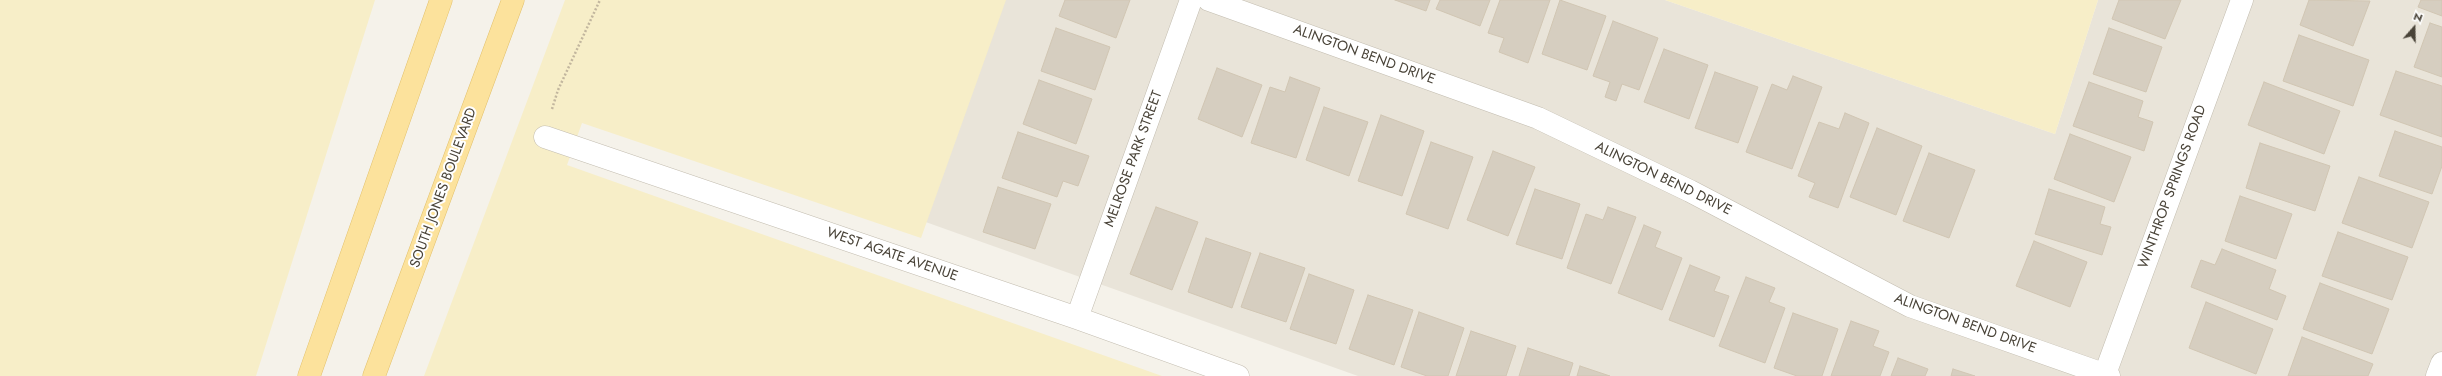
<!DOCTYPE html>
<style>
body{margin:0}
#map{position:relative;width:2442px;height:376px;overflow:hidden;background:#f5f2ea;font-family:Jost,sans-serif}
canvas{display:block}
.north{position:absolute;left:2394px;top:8px;width:40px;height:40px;-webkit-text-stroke:3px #fff;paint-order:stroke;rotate:20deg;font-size:11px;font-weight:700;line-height:16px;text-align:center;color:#494338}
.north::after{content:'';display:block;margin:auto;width:14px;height:18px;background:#494338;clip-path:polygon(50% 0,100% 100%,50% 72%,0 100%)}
</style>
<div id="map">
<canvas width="2442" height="376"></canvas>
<div class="north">N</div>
</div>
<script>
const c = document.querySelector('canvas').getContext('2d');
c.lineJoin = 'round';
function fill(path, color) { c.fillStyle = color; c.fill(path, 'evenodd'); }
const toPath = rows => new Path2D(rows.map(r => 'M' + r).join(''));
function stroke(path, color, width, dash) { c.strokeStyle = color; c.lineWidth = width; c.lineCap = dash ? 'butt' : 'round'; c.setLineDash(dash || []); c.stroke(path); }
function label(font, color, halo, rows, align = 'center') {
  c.font = font + ' Jost,sans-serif'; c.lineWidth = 4; c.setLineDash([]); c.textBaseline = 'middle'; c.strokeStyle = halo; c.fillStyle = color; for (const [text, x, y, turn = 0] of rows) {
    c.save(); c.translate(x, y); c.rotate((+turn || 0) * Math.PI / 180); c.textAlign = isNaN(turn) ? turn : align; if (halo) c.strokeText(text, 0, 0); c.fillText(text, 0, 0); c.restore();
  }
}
const residential = toPath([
 [1003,0,1665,0,2055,134,2098,0,2442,0,2442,376,1358,376,920,220]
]);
const sand = toPath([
 [0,0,375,0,256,376,0,376],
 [565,0,1006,0,921,238,582,123,567,165,1162,376,424,376],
 [1665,0,2098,0,2055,134]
]);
const building = toPath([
 [1065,0,1130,0,1116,38,1059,16,1065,0],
 [1395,0,1430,0,1426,11,1395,0],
 [1440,0,1490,0,1480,26,1436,9,1440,0],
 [1500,0,1550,0,1528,63,1499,52,1504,38,1488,33,1500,0],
 [1560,0,1606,16,1587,70,1542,54,1560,0],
 [2119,0,2181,0,2165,39,2112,19,2119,0],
 [2309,0,2370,1,2353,46,2300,25,2309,0],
 [2421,0,2442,0,2442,16,2418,7,2421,0],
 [1613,21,1658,38,1639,90,1622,84,1616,101,1605,97,1610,82,1593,76,1613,21],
 [2430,23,2442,27,2442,77,2414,67,2430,23],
 [1056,28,1110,47,1095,90,1041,71,1056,28],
 [2109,28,2162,47,2146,92,2093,74,2109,28],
 [2299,35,2369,60,2353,106,2283,81,2299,35],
 [1664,49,1708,65,1689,119,1644,102,1664,49],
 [1217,68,1262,85,1242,137,1198,119,1217,68],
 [2396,71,2442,86,2442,137,2380,115,2396,71],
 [1715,72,1758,87,1738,143,1695,128,1715,72],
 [1793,76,1822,87,1792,169,1746,152,1772,84,1787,90,1793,76],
 [1290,77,1320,88,1296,158,1251,143,1270,87,1285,92,1290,77],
 [1039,80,1092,99,1076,144,1023,124,1039,80],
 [2089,82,2143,101,2138,117,2153,122,2144,151,2073,126,2089,82],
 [2264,82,2340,111,2324,154,2248,125,2264,82],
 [1324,107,1368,122,1349,176,1306,160,1324,107],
 [1845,113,1869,123,1838,208,1809,197,1815,183,1798,176,1819,122,1839,129,1845,113],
 [1381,115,1424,131,1402,196,1358,181,1381,115],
 [1877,128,1922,146,1896,215,1850,197,1877,128],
 [2395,131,2442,147,2442,166,2432,194,2379,176,2395,131],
 [1018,132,1089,156,1078,186,1063,181,1057,197,1002,178,1018,132],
 [2070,134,2131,157,2114,202,2054,179,2070,134],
 [1431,142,1473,157,1448,229,1406,214,1431,142],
 [2260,143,2330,166,2315,211,2246,188,2260,143],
 [1493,151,1535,167,1508,236,1467,220,1493,151],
 [1929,153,1975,170,1949,238,1903,221,1929,153],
 [2359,177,2429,202,2412,248,2342,223,2359,177],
 [998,187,1051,204,1035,249,983,232,998,187],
 [1535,189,1580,204,1562,259,1516,244,1535,189],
 [2049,189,2105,207,2100,224,2111,227,2102,255,2035,234,2049,189],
 [2240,196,2292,214,2276,259,2225,241,2240,196],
 [1156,207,1198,222,1172,290,1130,274,1156,207],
 [1608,207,1636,217,1611,284,1567,268,1586,214,1603,220,1608,207],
 [1644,225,1661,232,1655,247,1682,258,1662,310,1618,293,1644,225],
 [2338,232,2408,257,2392,300,2322,276,2338,232],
 [1206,238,1251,253,1232,308,1188,292,1206,238],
 [2034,241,2087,262,2070,307,2016,286,2034,241],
 [2222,249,2276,270,2269,289,2286,296,2277,320,2191,287,2201,260,2215,265,2222,249],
 [1260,253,1305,268,1286,322,1241,307,1260,253],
 [1690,265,1720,277,1714,291,1729,296,1714,337,1669,320,1690,265],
 [1309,274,1354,290,1336,344,1290,329,1309,274],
 [1746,277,1775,288,1769,302,1785,308,1765,363,1719,346,1746,277],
 [2320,283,2389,309,2372,354,2303,329,2320,283],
 [1368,295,1413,310,1394,365,1349,349,1368,295],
 [2206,302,2273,329,2256,374,2189,348,2206,302],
 [1419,312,1464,328,1448,376,1427,376,1401,367,1419,312],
 [1793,313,1838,329,1822,376,1797,376,1774,368,1793,313],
 [1851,321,1879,331,1873,346,1889,352,1880,376,1831,376,1851,321],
 [1471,331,1516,346,1506,376,1456,376,1471,331],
 [2302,337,2373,364,2368,376,2288,376,2302,337],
 [1528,348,1573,363,1569,376,1519,376,1528,348],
 [1898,358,1928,369,1925,376,1891,376,1898,358],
 [1580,366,1610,376,1577,376,1580,366],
 [1953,369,1975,376,1951,376,1953,369]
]);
const path = toPath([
 [552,109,558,90,600,0]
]);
const minor = toPath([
 [1209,0,1538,118,1690,191,1910,306,2109,376],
 [545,137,1077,318,1238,376],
 [1077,318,1191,0],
 [2105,374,2242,0],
 [2437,376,2442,363]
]);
const primary = toPath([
 [309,376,441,0],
 [374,376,513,0]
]);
const streetNames = [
 ["ALINGTON BEND DRIVE",1364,55,20],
 ["MELROSE PARK STREET",1134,159,-70],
 ["ALINGTON BEND DRIVE",1663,179,26],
 ["WINTHROP SPRINGS ROAD",2173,187,-70],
 ["SOUTH JONES BOULEVARD",444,188,-70],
 ["WEST AGATE AVENUE",892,255,19],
 ["ALINGTON BEND DRIVE",1965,324,20]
];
fill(residential, '#e9e4d9');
fill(sand, '#f7eec8');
fill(building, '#d6cec0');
stroke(building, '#d1c6b3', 1);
stroke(minor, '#c3bdb0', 23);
stroke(primary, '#e2c06b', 23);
stroke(path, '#c2b69e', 2.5, [2, 2]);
stroke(minor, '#fff', 22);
stroke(primary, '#fce29c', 22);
label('14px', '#494338', '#fff', streetNames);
</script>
